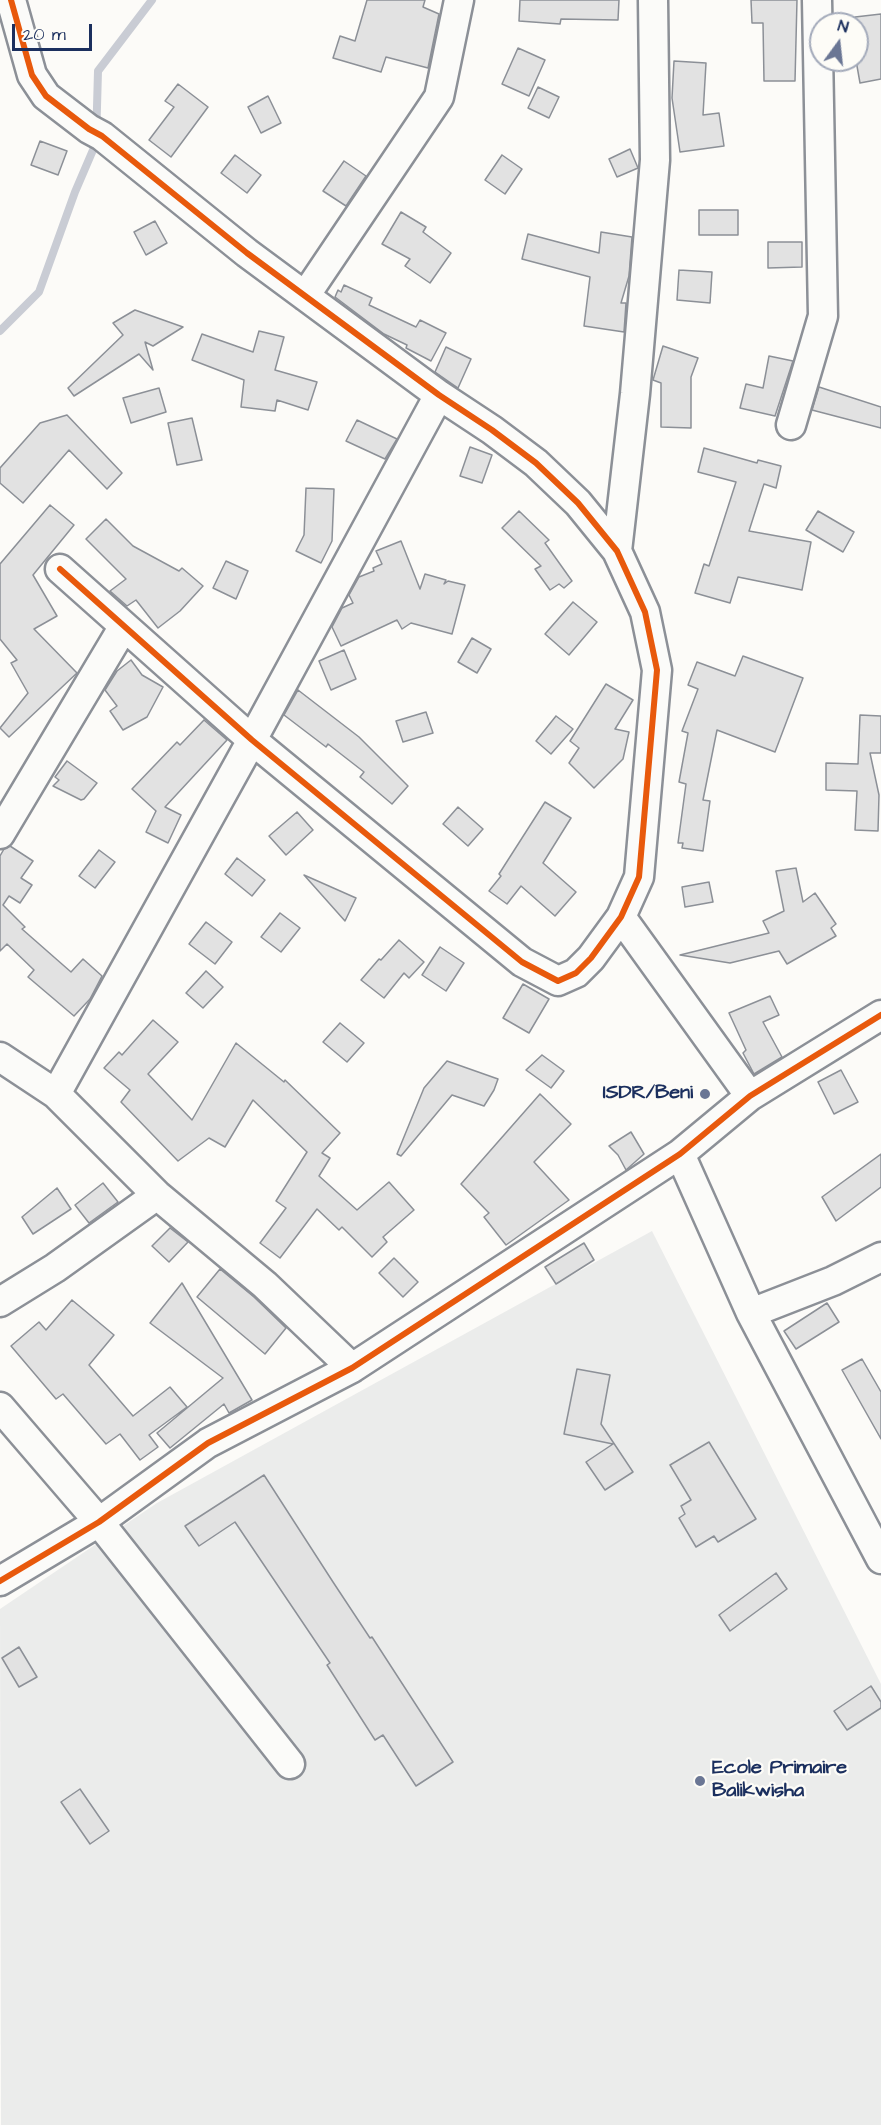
<!DOCTYPE html>
<style>
body{margin:0}
#map{position:relative;width:881px;height:2125px;overflow:hidden;background:#fcfbf8;font-family:"Architects Daughter",sans-serif}
canvas{display:block}
.north{position:absolute;left:809px;top:12px;width:60px;height:60px;box-sizing:border-box;background:#fdfcf7;border:2px solid #a3aaba;border-radius:50%;rotate:15deg;font-size:16px;font-weight:700;line-height:24px;text-align:center;color:#1b2f5e}
.north::after{content:'';display:block;margin:auto;width:21px;height:27px;background:#6a7694;clip-path:polygon(50% 0,100% 100%,50% 72%,0 100%)}
.scale{position:absolute;left:12px;top:24px;width:80px;height:27px;box-sizing:border-box;border:3px solid #1b2f5e;border-top:0;padding-left:8px;font-size:18px;line-height:21px;white-space:nowrap;color:#1b2f5e;-webkit-text-stroke:4px #fdfcf7;paint-order:stroke}
</style>
<div id="map">
<canvas width="881" height="2125"></canvas>
<div class="north">N</div>
<div class="scale">20 m</div>
</div>
<script>
const c = document.querySelector('canvas').getContext('2d');
c.lineJoin = 'round';
function fill(path, color) { c.fillStyle = color; c.fill(path, 'evenodd'); }
const toPath = rows => new Path2D(rows.map(r => 'M' + r).join(''));
function stroke(path, color, width, dash) { c.strokeStyle = color; c.lineWidth = width; c.lineCap = dash ? 'butt' : 'round'; c.setLineDash(dash || []); c.stroke(path); }
function label(font, color, halo, rows, align = 'center') {
  c.font = font + ' "Architects Daughter",sans-serif'; c.lineWidth = 4.5; c.setLineDash([]); c.textBaseline = 'middle'; c.strokeStyle = halo; c.fillStyle = color; for (const [text, x, y, turn = 0] of rows) {
    c.save(); c.translate(x, y); c.rotate((+turn || 0) * Math.PI / 180); c.textAlign = isNaN(turn) ? turn : align; if (halo) c.strokeText(text, 0, 0); c.fillText(text, 0, 0); c.restore();
  }
}
const built = toPath([
 [652,1231,881,1684,881,2125,1,2125,0,1609,157,1503]
]);
const stream = toPath([
 [0,331,39,292,75,192,96,143,98,71,152,0]
]);
const building = toPath([
 [367,0,425,0,423,7,439,14,428,68,386,57,381,72,333,58,340,36,355,41,367,0],
 [520,0,619,0,618,20,561,19,560,24,519,21,520,0],
 [751,0,797,0,795,81,764,81,763,23,752,23,751,0],
 [881,14,881,79,860,83,857,66,857,56,860,55,855,17,881,14],
 [518,48,545,60,529,96,502,84,518,48],
 [674,61,706,63,703,115,719,113,724,146,680,152,672,98,674,61],
 [178,84,208,107,171,157,149,140,174,107,165,101,178,84],
 [538,87,559,97,549,118,528,108,538,87],
 [268,96,281,123,261,133,248,107,268,96],
 [40,141,67,151,58,175,31,165,40,141],
 [630,149,638,168,617,177,609,159,630,149],
 [235,155,261,175,247,193,221,173,235,155],
 [502,155,522,169,505,194,485,180,502,155],
 [344,161,366,176,346,206,323,191,344,161],
 [699,210,738,210,738,235,699,235,699,210],
 [401,212,426,227,423,232,451,253,430,283,405,266,410,259,382,244,401,212],
 [155,221,167,243,146,255,134,232,155,221],
 [601,232,632,237,629,276,621,303,626,303,624,332,584,326,590,277,522,259,528,234,599,253,601,232],
 [768,242,802,242,802,267,768,268,768,242],
 [679,270,712,272,710,303,677,300,679,270],
 [344,285,372,298,369,305,416,327,420,320,446,333,431,361,406,348,407,345,384,334,335,297,338,290,341,292,344,285],
 [135,310,183,327,153,346,145,342,153,370,139,354,74,396,68,388,123,335,113,323,135,310],
 [259,331,284,337,275,370,317,382,308,410,277,400,275,411,241,407,244,380,192,360,202,334,253,352,259,331],
 [663,346,698,358,691,377,691,428,661,427,661,383,653,380,663,346],
 [446,347,471,359,458,388,435,372,446,347],
 [769,356,793,361,775,416,740,408,746,384,763,388,769,356],
 [819,387,881,407,881,428,812,410,819,387],
 [159,388,166,412,131,423,123,398,159,388],
 [67,415,122,473,107,489,69,450,23,503,0,483,0,468,40,423,67,415],
 [192,418,202,460,177,465,168,423,192,418],
 [357,420,397,439,385,459,346,441,357,420],
 [470,447,492,455,482,483,460,476,470,447],
 [704,448,757,463,758,460,781,466,776,488,764,484,749,531,811,542,802,590,738,577,730,603,695,593,704,564,709,566,736,482,698,472,704,448],
 [306,488,334,489,332,541,321,563,296,551,304,535,306,488],
 [50,505,74,525,33,575,57,616,34,629,77,673,9,737,0,728,28,693,11,663,17,660,0,639,0,564,50,505],
 [519,511,549,540,545,543,572,581,564,588,559,584,550,590,535,569,541,566,502,528,519,511],
 [818,511,854,532,843,552,806,530,818,511],
 [106,519,133,546,179,571,182,568,203,586,180,611,158,628,136,600,127,606,110,591,126,579,86,539,106,519],
 [401,541,420,589,425,574,446,580,444,584,448,581,465,585,452,634,411,623,402,629,397,620,341,646,332,627,342,608,353,603,349,595,359,577,374,571,373,568,382,564,376,551,401,541],
 [226,561,248,571,236,599,213,588,226,561],
 [573,602,597,622,569,655,545,634,573,602],
 [472,638,491,649,477,673,458,662,472,638],
 [344,650,356,679,331,690,319,661,344,650],
 [743,656,803,678,775,752,717,730,703,800,710,801,703,851,682,848,683,843,678,843,686,784,679,782,688,733,682,731,698,689,688,685,697,662,735,676,743,656],
 [131,660,142,675,163,687,147,717,123,730,110,711,117,706,105,690,117,671,131,660],
 [606,684,633,700,615,729,629,732,623,759,594,788,569,763,579,748,570,741,606,684],
 [298,690,359,737,408,786,392,804,360,777,364,772,328,744,326,747,284,715,298,690],
 [426,712,433,733,403,742,396,721,426,712],
 [860,715,881,716,881,753,870,753,879,795,878,831,855,830,857,791,826,790,826,763,858,764,860,715],
 [556,716,573,729,551,754,536,741,556,716],
 [204,720,227,740,165,807,181,815,168,843,146,832,156,811,132,789,177,742,180,745,204,720],
 [67,761,97,783,84,799,81,800,53,786,59,780,55,777,67,761],
 [545,802,571,818,543,863,576,892,555,916,521,886,507,904,489,891,501,876,499,874,545,802],
 [458,807,483,829,468,846,443,824,458,807],
 [297,812,313,830,286,855,269,836,297,812],
 [10,846,33,861,21,878,32,885,20,903,9,896,3,905,25,927,22,929,71,972,83,959,102,976,90,999,74,1016,28,977,34,970,7,944,0,951,0,856,4,849,10,846],
 [99,850,115,862,95,888,79,876,99,850],
 [237,858,265,880,252,896,225,874,237,858],
 [796,868,803,902,815,893,836,924,831,928,836,936,787,964,779,951,730,963,680,955,769,933,763,921,784,911,776,871,796,868],
 [304,875,356,898,345,921,304,875],
 [709,882,713,902,685,907,682,887,709,882],
 [280,913,300,928,281,952,261,937,280,913],
 [206,922,232,942,215,964,189,944,206,922],
 [399,940,424,962,409,978,404,973,384,998,361,980,379,959,381,960,399,940],
 [440,947,464,963,446,991,422,975,440,947],
 [206,971,223,987,203,1008,186,993,206,971],
 [523,984,549,999,529,1033,503,1018,523,984],
 [770,996,779,1015,763,1022,782,1057,754,1074,743,1053,746,1050,729,1013,770,996],
 [153,1020,178,1042,148,1074,192,1120,236,1043,284,1082,285,1080,340,1133,322,1153,330,1158,319,1176,357,1210,389,1182,414,1210,383,1237,387,1242,372,1257,342,1227,339,1230,317,1209,280,1258,260,1243,286,1208,276,1201,307,1152,253,1100,225,1147,209,1138,178,1161,121,1102,130,1090,104,1068,119,1052,122,1055,153,1020],
 [340,1023,364,1043,347,1062,323,1042,340,1023],
 [542,1055,564,1071,551,1088,526,1070,542,1055],
 [447,1061,498,1079,494,1090,484,1106,452,1095,401,1156,397,1154,424,1088,447,1061],
 [841,1070,858,1102,834,1114,818,1082,841,1070],
 [540,1094,571,1124,534,1162,569,1200,506,1245,484,1217,489,1213,461,1184,540,1094],
 [631,1132,644,1154,626,1170,618,1155,609,1146,631,1132],
 [881,1154,881,1187,836,1221,822,1197,881,1154],
 [103,1183,118,1202,89,1223,75,1205,103,1183],
 [57,1188,71,1209,33,1234,22,1217,57,1188],
 [170,1228,188,1242,169,1262,152,1246,170,1228],
 [584,1243,594,1260,556,1284,545,1267,584,1243],
 [394,1258,418,1282,403,1297,379,1273,394,1258],
 [220,1269,254,1297,286,1328,265,1354,197,1297,220,1269],
 [182,1283,252,1400,229,1413,224,1404,170,1448,157,1433,223,1378,150,1323,182,1283],
 [72,1300,114,1335,89,1365,133,1416,170,1387,187,1407,149,1435,158,1447,140,1460,120,1434,106,1444,63,1394,56,1399,11,1346,39,1322,46,1330,72,1300],
 [827,1303,839,1322,796,1349,784,1331,827,1303],
 [862,1359,881,1392,881,1439,842,1370,862,1359],
 [577,1369,610,1375,601,1424,633,1472,605,1490,586,1462,613,1444,564,1434,577,1369],
 [709,1442,756,1519,718,1542,714,1536,696,1547,679,1518,685,1514,681,1506,691,1500,670,1465,709,1442],
 [264,1475,333,1582,370,1638,372,1637,453,1762,416,1786,383,1735,375,1740,327,1665,330,1663,235,1522,199,1546,185,1526,264,1475],
 [776,1573,787,1589,730,1631,719,1615,776,1573],
 [19,1647,37,1677,19,1687,2,1658,19,1647],
 [871,1686,881,1702,881,1708,847,1730,834,1711,871,1686],
 [80,1789,109,1831,90,1844,61,1802,80,1789]
]);
const minor = toPath([
 [11,0,32,75,46,96,89,129,102,136,247,253,439,395,492,430,536,463,578,503,617,551,645,612,657,670,639,877,621,917,591,958,576,973,558,981,522,962,252,740,60,569],
 [305,296,439,97,459,0],
 [791,425,823,316,817,0],
 [617,551,635,394,655,160,653,0],
 [0,834,124,626],
 [621,917,750,1096],
 [0,1057,56,1094,157,1195,265,1285,352,1368],
 [56,1094,252,740,439,395],
 [680,1154,751,1313,881,1559],
 [0,1302,55,1268,157,1195],
 [751,1313,833,1281,881,1257],
 [0,1407,99,1522,290,1764],
 [0,1581,99,1522,208,1443,352,1368,680,1154,750,1096,881,1015]
]);
const cycleway = toPath([
 [11,0,32,75,46,96,89,129,102,136,247,253,439,395,492,430,536,463,578,503,617,551,645,612,657,670,639,877,621,917,591,958,576,973,558,981,522,962,252,740,60,569],
 [0,1581,99,1522,208,1443,352,1368,680,1154,750,1096,881,1015]
]);
const markers = [
 [705,1094,6,"#6a7694"],
 [700,1781,6,"#6a7694"]
];
const poiNames = [
 ["ISDR/Beni",693,1094],
 ["Ecole Primaire",712,1769,"left"],
 ["Balikwisha",712,1792,"left"]
];
fill(built, '#ebeceb');
stroke(stream, '#c9ccd4', 8);
fill(building, '#e2e2e2');
stroke(building, '#8c9097', 1.5);
stroke(minor, '#8c9097', 33);
stroke(minor, '#fbfbf9', 28);
stroke(cycleway, '#e8590c', 6);
for (const [x, y, r, color] of markers) { const dot = new Path2D(); dot.arc(x, y, r, 0, 2 * Math.PI); c.fillStyle = color; c.fill(dot); stroke(dot, '#fdfcf7', 2); }
label('bold 20px', '#1b2f5e', '#fdfcf7', poiNames, 'right');
</script>
